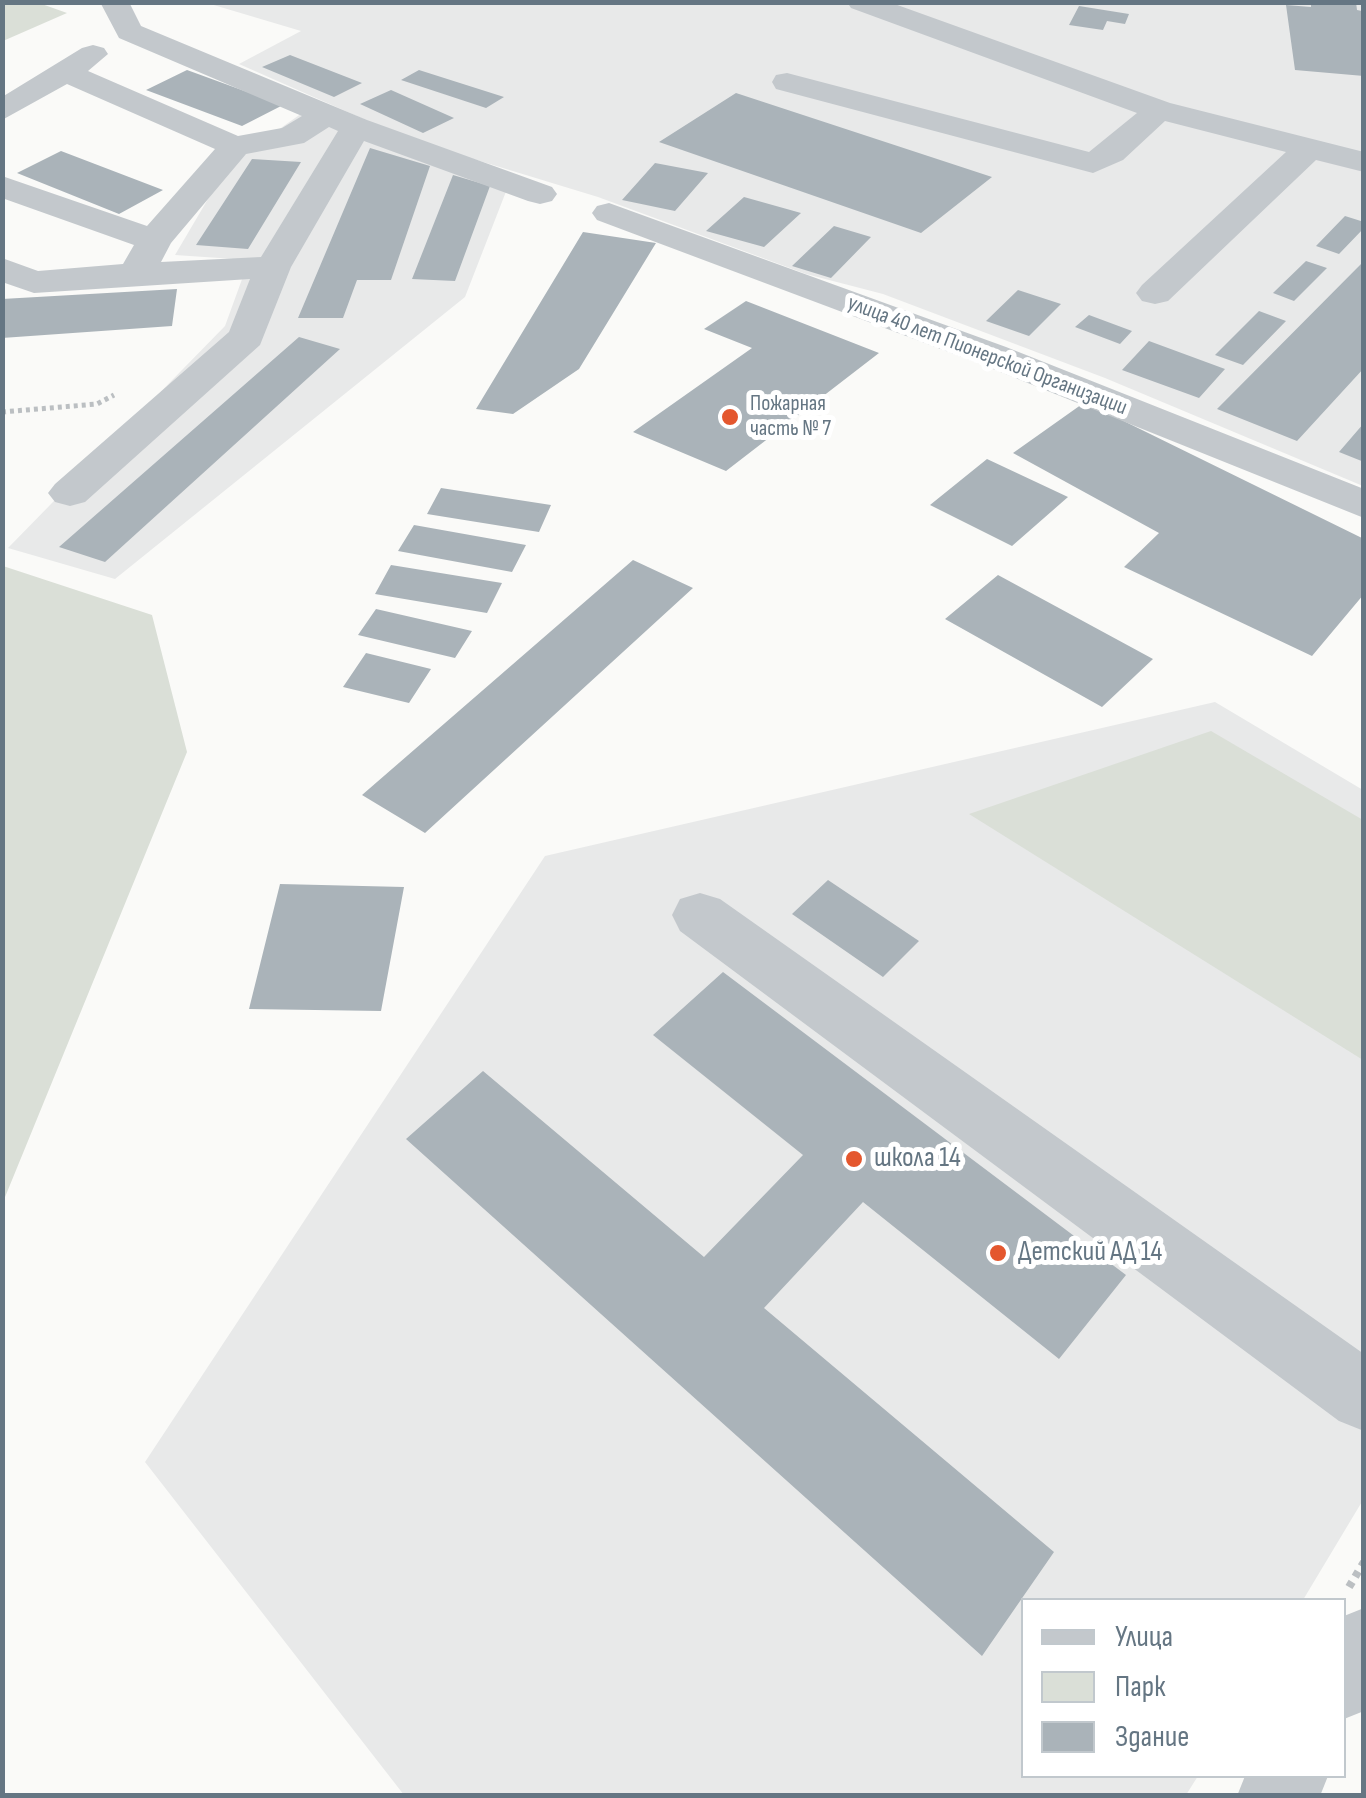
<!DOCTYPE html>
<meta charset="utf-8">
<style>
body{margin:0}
#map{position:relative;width:1366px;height:1798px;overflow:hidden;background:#fafaf8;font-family:"Sofia Sans Condensed",sans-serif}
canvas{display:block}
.frame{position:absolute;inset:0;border:5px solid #657683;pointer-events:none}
.legend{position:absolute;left:1021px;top:1598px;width:325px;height:180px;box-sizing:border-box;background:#fff;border:2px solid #c1c8cd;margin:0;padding:12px 18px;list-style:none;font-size:30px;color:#657683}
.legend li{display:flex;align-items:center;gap:20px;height:50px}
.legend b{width:50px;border:2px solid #c1c8cd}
</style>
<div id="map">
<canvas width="1366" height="1798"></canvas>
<div class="frame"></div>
<ul class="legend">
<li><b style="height:12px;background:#c3c8cc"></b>Улица</li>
<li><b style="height:28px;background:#dadfd7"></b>Парк</li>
<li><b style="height:28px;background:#aab3b9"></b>Здание</li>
</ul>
</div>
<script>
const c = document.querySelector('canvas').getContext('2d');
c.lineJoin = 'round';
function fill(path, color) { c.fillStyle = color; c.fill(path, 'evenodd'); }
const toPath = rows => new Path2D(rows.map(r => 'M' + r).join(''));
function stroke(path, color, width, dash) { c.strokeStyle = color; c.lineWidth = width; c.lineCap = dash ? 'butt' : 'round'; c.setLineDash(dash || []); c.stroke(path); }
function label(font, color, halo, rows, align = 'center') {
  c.font = font + ' "Sofia Sans Condensed",sans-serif'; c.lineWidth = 10; c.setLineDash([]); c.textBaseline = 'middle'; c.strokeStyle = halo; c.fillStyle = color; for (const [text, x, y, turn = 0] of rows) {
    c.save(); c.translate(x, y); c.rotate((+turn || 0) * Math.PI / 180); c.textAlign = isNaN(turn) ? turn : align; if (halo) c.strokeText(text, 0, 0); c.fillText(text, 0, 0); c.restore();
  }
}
const built = toPath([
 [207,3,1363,3,1363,486,1105,378,883,294,806,274,598,197,411,140,239,64,301,31],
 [305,111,507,189,465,297,115,579,8,548,225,326,249,260,175,255,228,165],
 [1215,702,1363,790,1363,1500,1303,1600,1024,1600,1024,1776,1198,1776,1186,1795,404,1795,145,1462,545,856]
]);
const green = toPath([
 [3,2,39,3,67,13,3,41],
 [3,566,152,615,187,752,3,1202],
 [1211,731,1363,820,1363,1060,969,814]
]);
const building = toPath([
 [1311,2,1356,2,1357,10,1362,11,1364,76,1295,70,1286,5,1311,7],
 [1079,6,1129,14,1125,24,1107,21,1103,30,1069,25],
 [290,55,362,83,334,97,262,67],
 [187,70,283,105,242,126,146,90],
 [419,70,504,97,486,108,401,80],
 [391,90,454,118,423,133,360,104],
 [736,93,992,177,921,233,659,142],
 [370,148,430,166,391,280,357,280,343,318,298,318],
 [61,151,163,190,119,214,17,173],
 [252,159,301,162,248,249,196,245],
 [655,163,708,173,675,211,622,200],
 [453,175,490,186,455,281,412,279],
 [744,197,801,213,764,247,706,231],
 [1345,216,1364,222,1364,228,1339,254,1316,246],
 [834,226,871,237,831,278,792,266],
 [583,232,656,243,579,369,513,414,476,409],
 [1306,261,1327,268,1294,301,1273,293],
 [1364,261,1364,368,1297,441,1217,409],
 [177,289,172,326,2,338,2,299],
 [1018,290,1061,304,1029,336,986,321],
 [746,301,879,353,726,471,633,432,752,348,704,329],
 [1259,311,1286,321,1243,365,1215,355],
 [1089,315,1132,331,1120,344,1075,327],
 [299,337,340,349,105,562,59,547],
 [1149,341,1225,369,1199,398,1122,370],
 [1085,402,1364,539,1364,594,1312,656,1124,567,1159,533,1013,453],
 [1364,423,1364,462,1339,452],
 [987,459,1068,497,1012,546,930,505],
 [441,488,551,505,539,532,427,514],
 [414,525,526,545,512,572,398,551],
 [633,560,693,588,425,833,362,795],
 [391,565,502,583,487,613,375,594],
 [998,575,1153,659,1102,707,945,619],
 [376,609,472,631,455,658,358,635],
 [366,653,431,669,409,703,343,687],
 [828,880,919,941,883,977,792,914],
 [280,884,404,887,381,1011,249,1009],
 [723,972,1126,1275,1059,1359,863,1202,764,1308,1054,1552,982,1656,406,1139,483,1071,704,1257,803,1155,653,1035]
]);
const pathFar1 = toPath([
 [2,412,97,404,114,395]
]);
const path = toPath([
 [1349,1587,1364,1562]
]);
const minor = toPath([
 [100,2,129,2,141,26,367,120,552,187,557,194,552,201,540,204,528,201,364,141,291,267,260,345,85,502,70,506,55,502,48,493,55,484,229,332,250,279,34,293,2,282,2,258,38,271,123,264,134,245,2,198,2,176,147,226,215,149,67,84,2,120,2,97,82,48,93,45,104,48,108,54,88,71,238,136,282,128,302,116,119,38,100,2],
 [329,127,338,131,261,257,161,262,171,243,246,154,304,143,329,127],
 [847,2,889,2,1170,103,1364,152,1364,172,1316,160,1168,301,1155,304,1142,301,1136,293,1142,285,1286,152,1165,121,1123,160,1093,173,776,89,772,82,776,75,787,73,1089,152,1137,113,851,8,847,2],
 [609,203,1006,347,1364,489,1364,518,978,363,597,220,592,213,597,206,609,203],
 [700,893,720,899,1364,1354,1364,1431,1339,1421,680,931,672,915,680,899,700,893],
 [1364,1608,1364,1711,1344,1719,1344,1616,1364,1608],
 [1245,1776,1328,1776,1320,1796,1237,1796,1245,1776]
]);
const markers = [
 [730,417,10,"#e4572e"],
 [854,1159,10,"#e4572e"],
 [998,1253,10,"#e4572e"]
];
const farStreetnames = [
 ["улица 40 лет Пионерской Организации",987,356,21]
];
const farPoinames = [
 ["Пожарная",750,404],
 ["часть № 7",750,429]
];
const poiNames = [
 ["школа 14",874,1159],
 ["Детский АД 14",1018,1253]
];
fill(built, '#e8e9e9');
fill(green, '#dadfd7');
fill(building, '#aab3b9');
stroke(pathFar1, '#bbbfc2', 5, [4, 4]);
stroke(path, '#bbbfc2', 8, [6, 6]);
fill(minor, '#c3c8cc');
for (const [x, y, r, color] of markers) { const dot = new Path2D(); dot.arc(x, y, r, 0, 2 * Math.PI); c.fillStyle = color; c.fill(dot); stroke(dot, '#fff', 4); }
label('22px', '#657683', '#fff', farStreetnames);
label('22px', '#657683', '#fff', farPoinames, 'left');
label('28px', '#657683', '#fff', poiNames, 'left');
</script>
